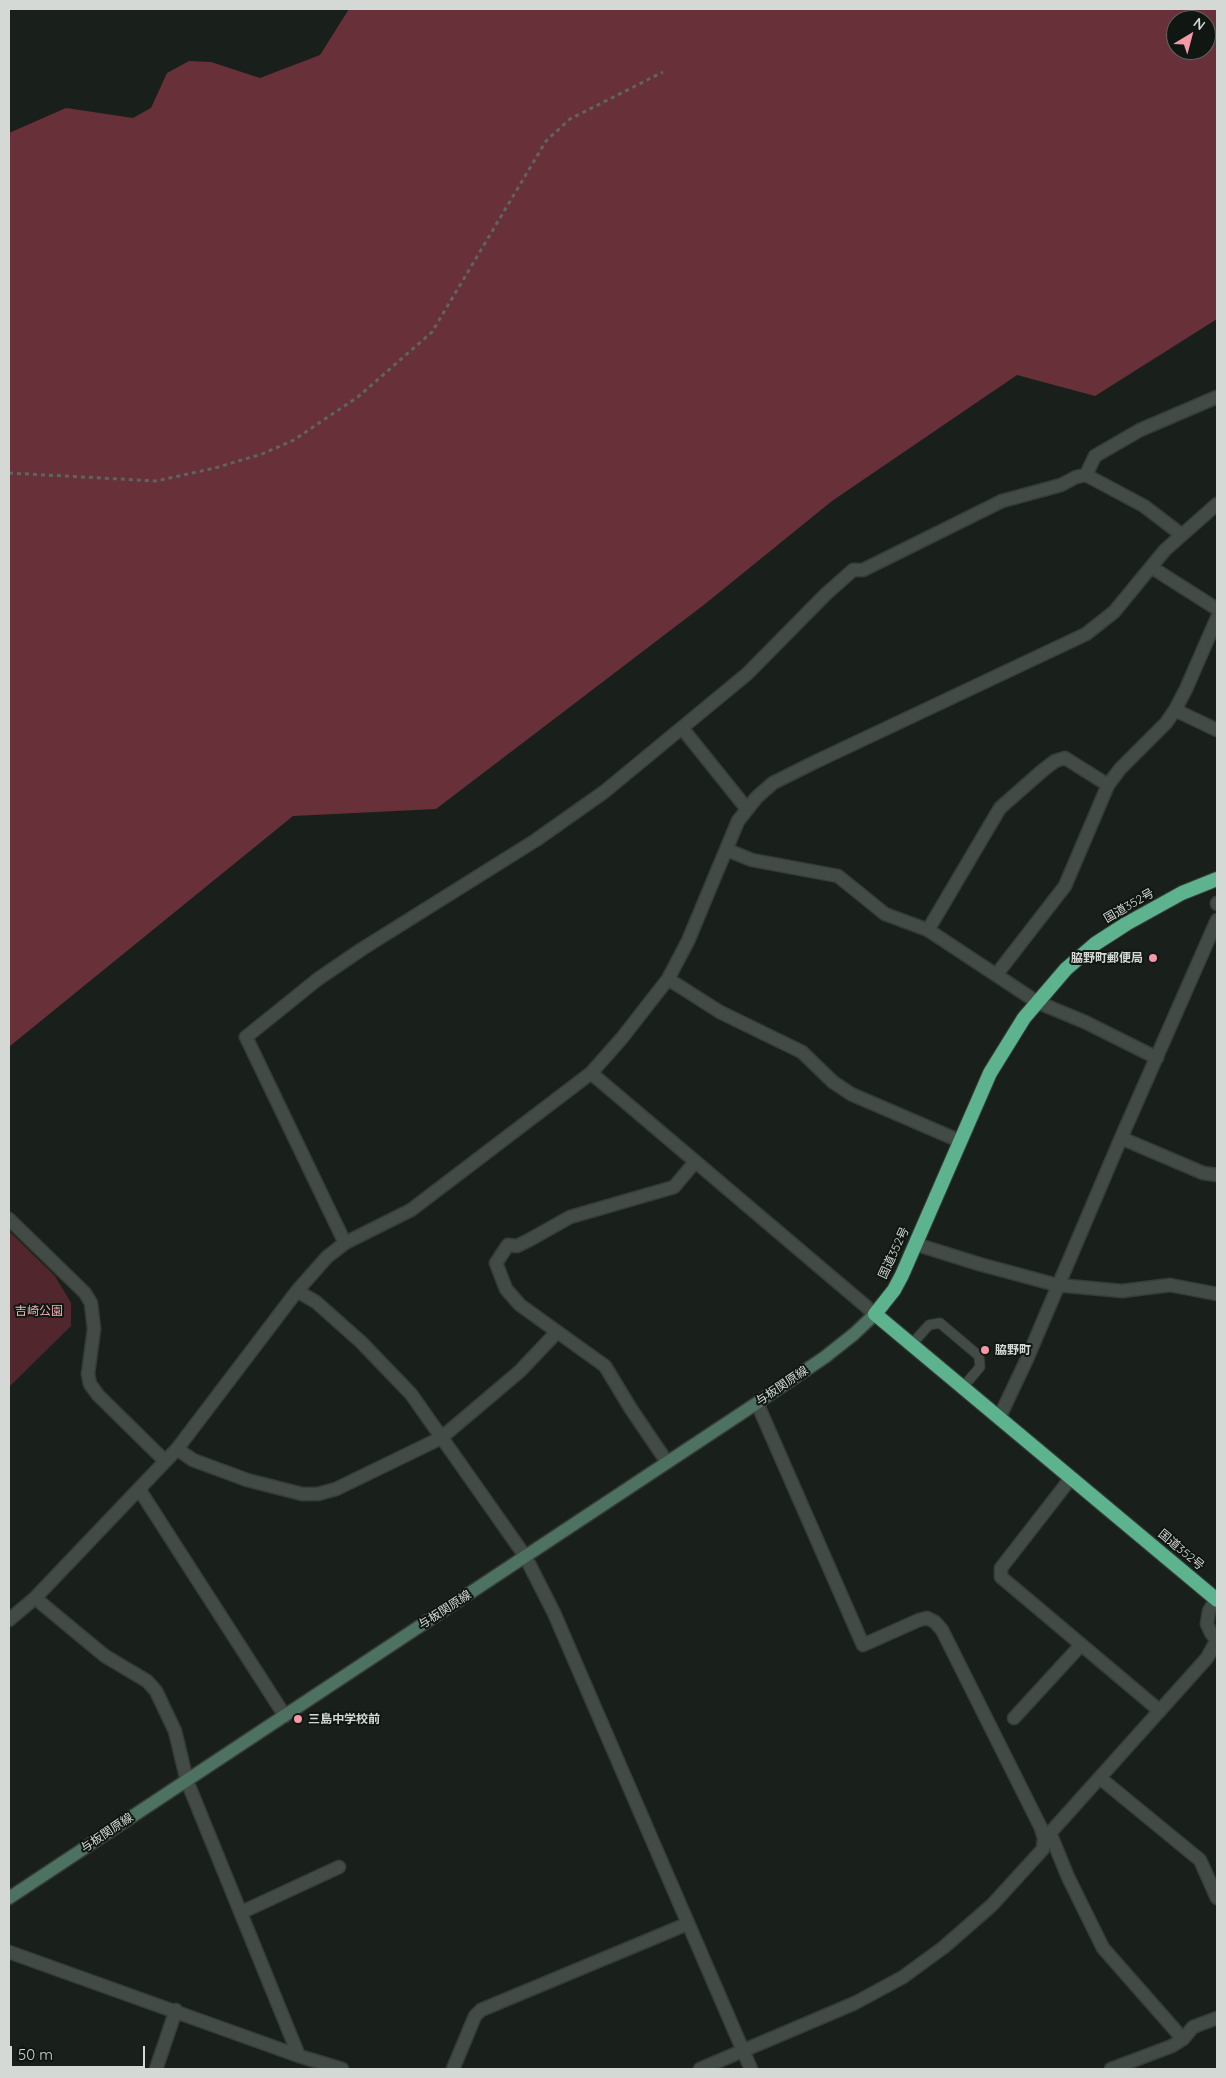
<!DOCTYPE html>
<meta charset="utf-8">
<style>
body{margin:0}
#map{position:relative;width:1226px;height:2078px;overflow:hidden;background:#19201c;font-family:Quicksand,sans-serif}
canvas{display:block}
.frame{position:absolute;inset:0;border:10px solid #d4d9d6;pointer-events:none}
.north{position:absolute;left:1166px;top:10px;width:50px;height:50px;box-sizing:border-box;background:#101713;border:1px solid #5e6561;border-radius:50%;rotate:37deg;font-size:14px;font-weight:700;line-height:20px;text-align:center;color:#d4d9d6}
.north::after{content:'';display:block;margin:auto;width:18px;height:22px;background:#f49aa5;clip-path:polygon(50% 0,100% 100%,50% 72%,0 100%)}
.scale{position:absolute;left:10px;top:2046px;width:135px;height:22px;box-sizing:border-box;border:2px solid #d4d9d6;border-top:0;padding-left:6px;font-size:15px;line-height:18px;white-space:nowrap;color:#d4d9d6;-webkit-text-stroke:4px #101713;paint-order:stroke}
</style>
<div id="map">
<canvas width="1226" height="2078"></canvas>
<div class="frame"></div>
<div class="north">N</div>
<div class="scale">50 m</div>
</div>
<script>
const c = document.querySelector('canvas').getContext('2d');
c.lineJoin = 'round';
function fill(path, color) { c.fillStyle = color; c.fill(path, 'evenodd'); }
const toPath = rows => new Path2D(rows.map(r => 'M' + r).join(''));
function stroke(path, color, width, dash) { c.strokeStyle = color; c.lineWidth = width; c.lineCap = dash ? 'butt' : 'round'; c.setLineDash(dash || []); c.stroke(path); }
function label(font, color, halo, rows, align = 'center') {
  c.font = font + ' Quicksand,"Noto Sans JP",sans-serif'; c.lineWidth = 4; c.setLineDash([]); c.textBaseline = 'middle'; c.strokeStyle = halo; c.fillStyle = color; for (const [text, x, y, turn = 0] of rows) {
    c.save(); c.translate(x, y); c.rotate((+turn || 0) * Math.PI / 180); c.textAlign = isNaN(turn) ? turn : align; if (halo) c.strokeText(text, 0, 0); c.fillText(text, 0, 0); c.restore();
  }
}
const green = toPath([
 [9,1231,55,1276,71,1303,71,1326,9,1387]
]);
const forest = toPath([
 [349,9,1217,9,1217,319,1095,396,1017,375,832,501,705,604,436,809,293,816,10,1046,9,1044,9,133,66,108,133,118,151,108,167,73,189,61,211,62,260,78,320,55],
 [1176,20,1206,20,1206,50,1176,50]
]);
const path = toPath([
 [9,473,156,481,215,468,262,454,294,440,359,396,432,332,546,141,570,119,663,72]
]);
const service = toPath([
 [911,1345,929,1325,940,1323,979,1356,980,1367,963,1387]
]);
const minor = toPath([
 [1086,475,1095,456,1140,430,1217,397],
 [1151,567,1217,609],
 [1175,710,1217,730],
 [682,728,747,809],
 [727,850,752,860,838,876,885,914,928,930],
 [1217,903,1217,904],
 [996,975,1065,886,1108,785],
 [668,979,720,1012,802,1052,833,1082,851,1094,960,1141],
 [1157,1058,1085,1022,1037,1002,928,930,1000,808,1042,771,1055,761,1065,758,1108,785,1120,769,1166,723,1175,710,1186,689,1217,618],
 [591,1073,875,1314],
 [1121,1138,1203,1173,1217,1175],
 [9,1219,85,1293,91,1303,94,1329,88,1374,90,1384,98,1395,165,1461],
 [345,1243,246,1037,318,979,362,949,536,840,604,792,747,674,826,594,853,570,863,570,1002,501,1061,485,1076,477,1086,475,1144,506,1182,535],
 [915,1244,979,1264,1057,1285,1122,1291,1170,1285,1217,1294],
 [297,1291,316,1302,361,1342,411,1394,525,1556,554,1613,751,2069],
 [1000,1416,1027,1359,1121,1138,1217,920],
 [177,1449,193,1460,247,1480,302,1494,318,1494,336,1489,441,1438,520,1371,557,1332],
 [667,1462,631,1409,605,1366,520,1305,506,1289,496,1263,508,1245,517,1246,531,1239,570,1217,674,1187,695,1162],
 [1071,1478,1001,1568,1001,1577,1160,1711],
 [139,1489,285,1716],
 [35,1598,88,1642,105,1656,147,1681,156,1691,175,1731,187,1781,299,2056],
 [1216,1599,1209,1611,1207,1624,1211,1633,1217,1640],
 [9,1620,35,1598,177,1449,297,1291,327,1257,345,1243,411,1210,591,1073,622,1038,668,979,688,941,738,821,757,797,773,783,815,762,1086,634,1114,612,1165,550,1217,504],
 [1014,1718,1081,1645],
 [1100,1778,1200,1860,1217,1898],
 [1050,1833,1068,1877,1103,1948,1183,2039],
 [1044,1838,1050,1833,1207,1658,1217,1640],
 [242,1912,339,1867],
 [9,1952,299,2056,342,2069],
 [156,2069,176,2010],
 [453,2069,475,2016,481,2010,687,1924],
 [700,2069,855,2003,903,1977,944,1947,992,1905,1043,1849,1044,1838,1041,1828,942,1630,935,1622,927,1618,919,1620,863,1645,757,1403],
 [1111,2069,1172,2046,1183,2039,1193,2027,1217,2018]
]);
const secondary = toPath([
 [9,1898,757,1403,825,1357,854,1334,875,1314]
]);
const trunk = toPath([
 [1217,879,1182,893,1126,924,1095,944,1066,969,1024,1018,990,1073,902,1275,894,1290,875,1314,1217,1600]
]);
const markers = [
 [1153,958,5,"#f49aa5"],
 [985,1350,5,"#f49aa5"],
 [298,1719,5,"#f49aa5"]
];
const streetNames = [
 ["国道352号",1129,906,-30],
 ["国道352号",894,1253,-65],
 ["与板関原線",782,1386,-34],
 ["国道352号",1181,1550,40],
 ["与板関原線",445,1610,-33],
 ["与板関原線",107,1833,-34]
];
const poiNames = [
 ["脇野町郵便局",1143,958,"right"],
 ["脇野町",995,1350],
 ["三島中学校前",308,1719]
];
const parkNames = [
 ["吉崎公園",39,1311]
];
fill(green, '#51272d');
fill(forest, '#683039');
stroke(service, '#363c39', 11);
stroke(minor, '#363c39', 15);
stroke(secondary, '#363c39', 15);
stroke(trunk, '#363c39', 16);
stroke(path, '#5e6460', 3, [4, 4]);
stroke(service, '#434b47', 9);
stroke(minor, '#434b47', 12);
stroke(secondary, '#4d7261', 12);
stroke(trunk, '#5cb38e', 14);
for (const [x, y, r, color] of markers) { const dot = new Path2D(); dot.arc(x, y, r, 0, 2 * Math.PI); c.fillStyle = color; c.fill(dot); stroke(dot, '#101713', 2); }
label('12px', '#d4d9d6', '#101713', streetNames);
label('bold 12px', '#d4d9d6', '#101713', poiNames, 'left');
label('12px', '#f7acb4', '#101713', parkNames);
</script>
